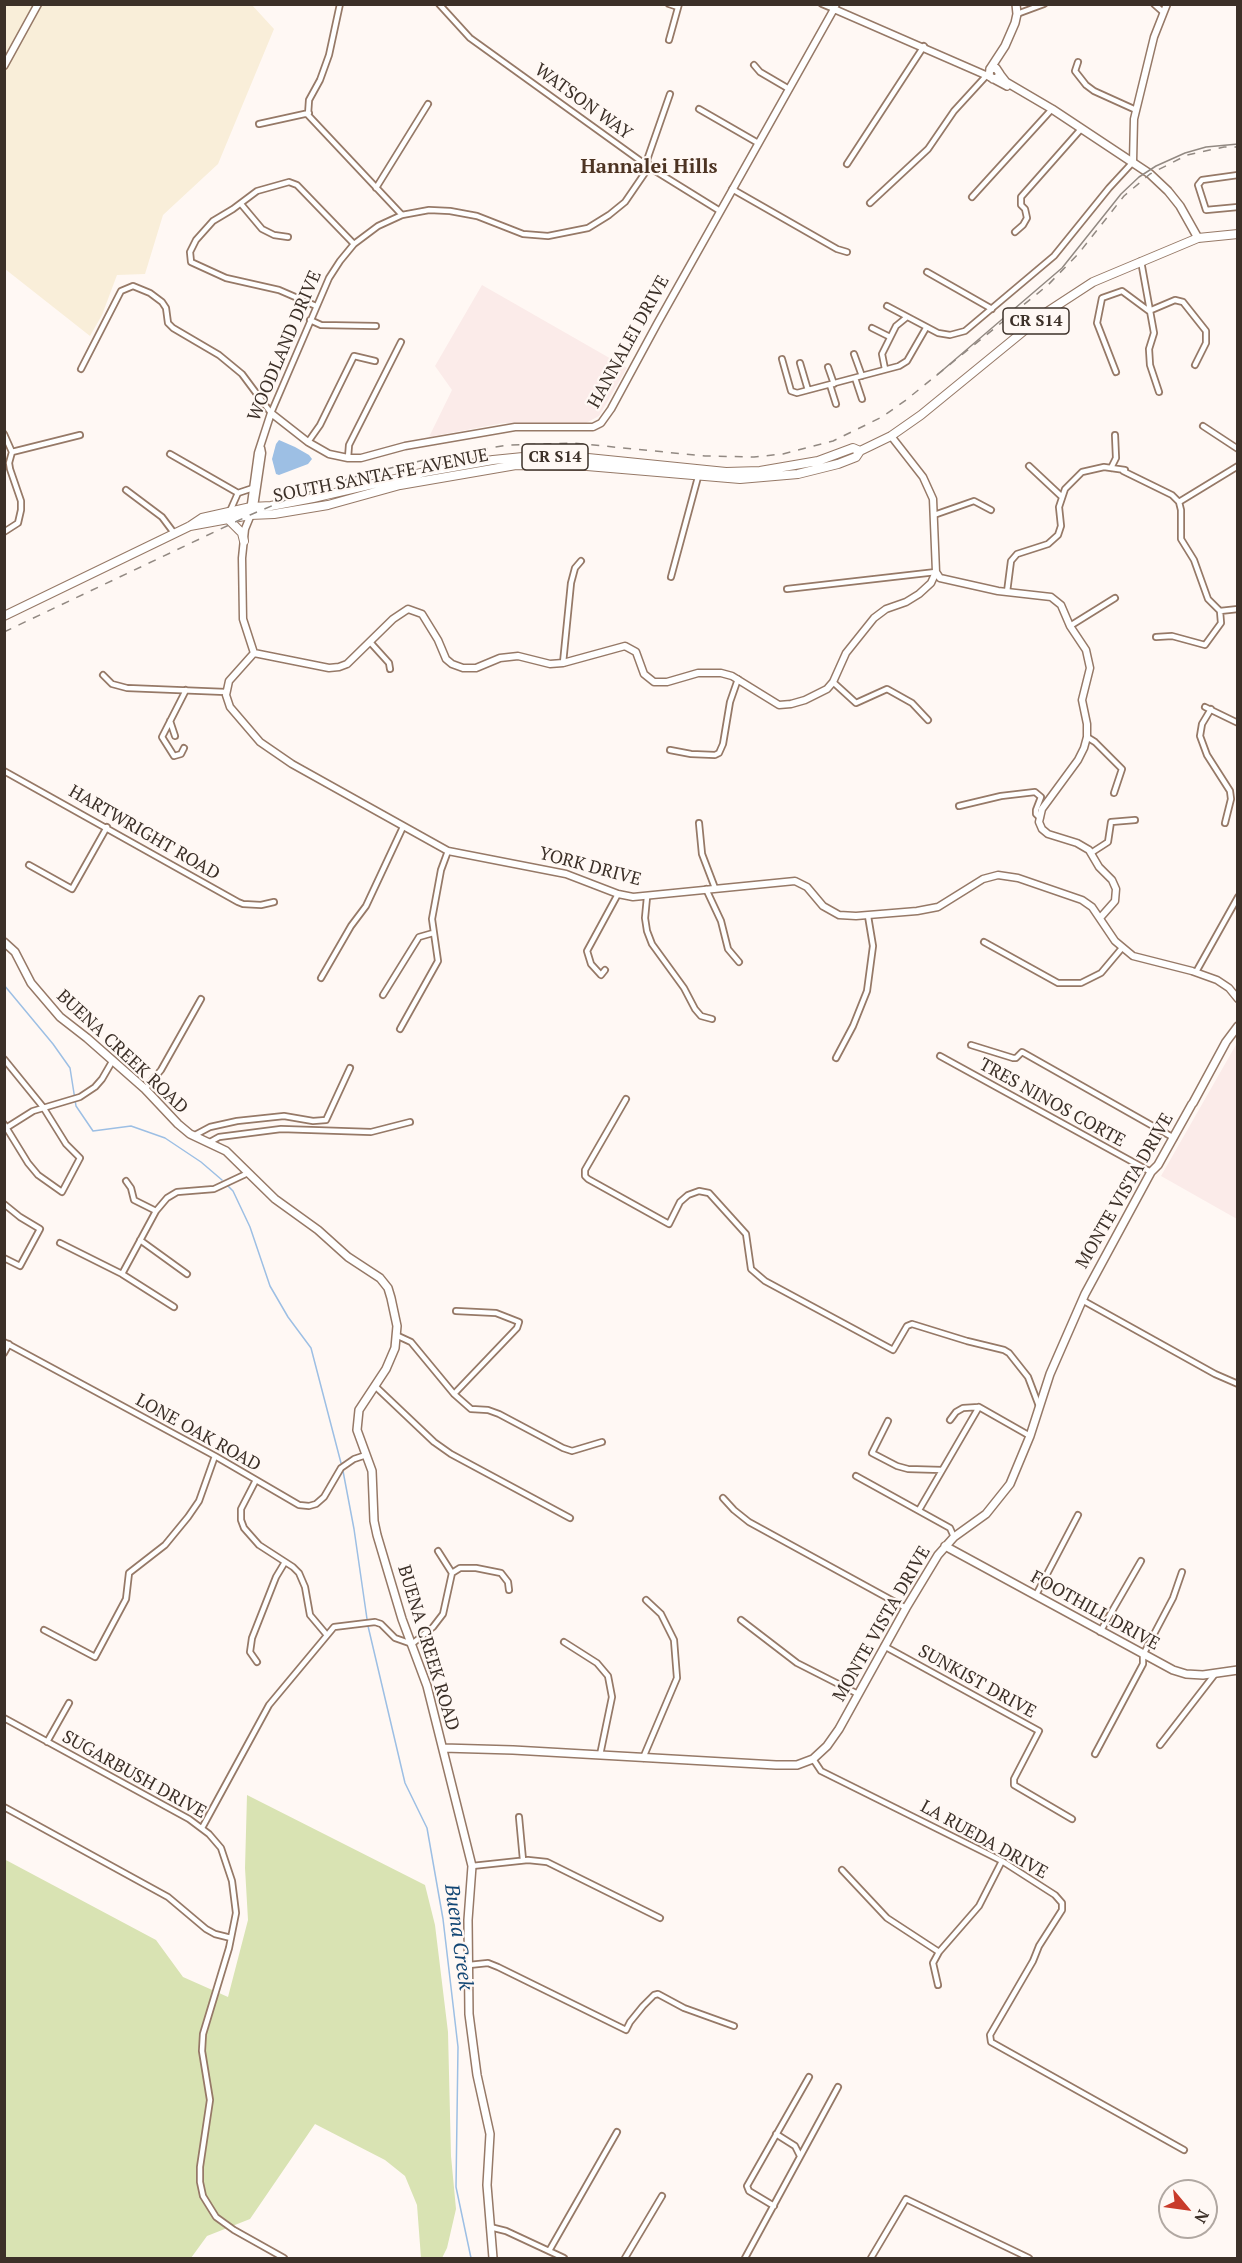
<!DOCTYPE html>
<style>
body{margin:0}
#map{position:relative;width:1242px;height:2263px;overflow:hidden;background:#fff8f4;font-family:"PT Serif",serif}
canvas{display:block}
.frame{position:absolute;inset:0;border:6px solid #3c3028;pointer-events:none}
.north{position:absolute;left:1158px;top:2179px;width:60px;height:60px;box-sizing:border-box;background:#fff8f4;border:2px solid #b1a8a2;border-radius:50%;rotate:119deg;font-size:16px;font-weight:700;line-height:24px;text-align:center;color:#3c3028}
.north::after{content:'';display:block;margin:auto;width:21px;height:27px;background:#c83b2a;clip-path:polygon(50% 0,100% 100%,50% 72%,0 100%)}
</style>
<div id="map">
<canvas width="1242" height="2263"></canvas>
<div class="frame"></div>
<div class="north">N</div>
</div>
<script>
const c = document.querySelector('canvas').getContext('2d');
c.lineJoin = 'round';
function fill(path, color) { c.fillStyle = color; c.fill(path, 'evenodd'); }
const toPath = rows => new Path2D(rows.map(r => 'M' + r).join(''));
function stroke(path, color, width, dash) { c.strokeStyle = color; c.lineWidth = width; c.lineCap = dash ? 'butt' : 'round'; c.setLineDash(dash || []); c.stroke(path); }
function label(font, color, halo, rows, align = 'center') {
  c.font = font + ' "PT Serif",serif'; c.lineWidth = 4.5; c.setLineDash([]); c.textBaseline = 'middle'; c.strokeStyle = halo; c.fillStyle = color; for (const [text, x, y, turn = 0] of rows) {
    c.save(); c.translate(x, y); c.rotate((+turn || 0) * Math.PI / 180); c.textAlign = isNaN(turn) ? turn : align; if (halo) c.strokeText(text, 0, 0); c.fillText(text, 0, 0); c.restore();
  }
}
const commercial = toPath([
 [5,5,252,5,274,29,218,164,163,215,145,274,117,275,102,315,90,336,5,269]
]);
const education = toPath([
 [482,285,627,368,599,416,586,423,503,423,429,437,452,390,435,366],
 [1237,1043,1237,1219,1161,1176]
]);
const green = toPath([
 [247,1795,425,1885,435,1925,448,2032,451,2156,456,2209,447,2248,442,2258,421,2258,417,2205,405,2176,385,2160,315,2124,250,2219,207,2236,191,2258,5,2258,4,1859,156,1940,183,1977,228,1997,248,1920,245,1868]
]);
const water = toPath([
 [279,440,295,447,309,455,312,459,308,464,279,475,276,474,272,459,276,444]
]);
const stream = toPath([
 [4,985,53,1044,70,1068,76,1106,93,1131,131,1126,165,1138,201,1162,222,1180],
 [228,1186,233,1191,250,1227,270,1286,288,1317,311,1348,341,1463],
 [343,1471,354,1529,367,1619],
 [368,1626,405,1783,427,1828,443,1919,458,2047,456,2187,471,2258]
]);
const minor = toPath([
 [340,4,329,55,320,80,309,100,308,115,402,215],
 [439,4,470,38,649,167,720,211],
 [669,4,678,7],
 [822,4,834,9,837,4],
 [1154,4,1163,12],
 [1017,14,1044,4],
 [669,40,679,4],
 [1078,62,1075,71,1086,85,1094,91,1136,110],
 [754,65,760,72,789,89],
 [699,109,758,143],
 [259,124,309,113],
 [847,164,924,46],
 [1238,175,1202,180,1198,185,1206,210,1238,207],
 [376,188,428,104],
 [732,189,837,249,847,252],
 [972,197,1052,109],
 [870,203,928,149,954,111,987,75],
 [241,204,262,229,274,235,288,237],
 [1015,232,1023,225,1027,218,1025,209,1021,205,1021,197,1081,129],
 [1141,261,1154,333,1149,349,1150,365,1159,392],
 [927,272,992,309],
 [316,306,279,290,226,278,191,262,190,252,196,240,213,221,233,209,257,191,289,182,297,185,354,244],
 [887,306,938,333,950,335,965,331,1054,256,1109,188,1133,162],
 [310,320,321,325,376,326],
 [872,328,890,337],
 [854,354,862,376],
 [782,359,791,391,797,393,899,366,907,361,926,328],
 [800,363,808,390],
 [828,367,834,384],
 [81,369,121,291,133,286,150,293,162,302,166,308,168,323,173,328,219,355,242,374,271,413,329,278,340,261,354,244,378,226,402,215,429,210,450,211,477,216,523,234,548,236,588,228,609,215,625,202,649,167,647,160,670,94],
 [885,369,882,354,896,326,907,317],
 [1116,372,1097,323,1102,298,1122,291,1149,311,1175,300,1183,302,1206,331,1206,343,1195,365],
 [855,378,862,399],
 [830,385,836,404],
 [1203,426,1238,449],
 [4,434,12,452,9,463,10,469,21,501,21,510,18,523,4,532],
 [308,442,320,425,354,356,375,361],
 [12,452,80,435],
 [170,454,238,493,230,511],
 [348,458,349,445,401,342],
 [1029,466,1061,496],
 [1111,468,1116,458,1115,435],
 [126,490,162,517,174,533],
 [238,493,253,488],
 [1179,502,1238,466],
 [934,515,974,501,991,510],
 [671,577,698,477],
 [787,589,936,572],
 [1007,592,1011,561,1017,554,1048,544,1058,535,1061,526,1059,507,1065,489,1082,472,1104,467,1125,470,1123,471,1172,495,1179,502,1181,510,1181,539,1194,560,1208,599,1220,611,1238,609],
 [1070,626,1115,598],
 [1156,637,1172,636,1205,645,1221,623,1220,611],
 [370,642,389,663,390,669],
 [563,663,571,583,575,568,581,561],
 [103,675,112,684,127,688,226,692],
 [833,682,856,703,887,689,912,703,928,720],
 [1205,707,1238,723],
 [1211,709,1202,724,1200,736,1207,755,1230,791,1231,799,1225,823],
 [170,721,175,736],
 [1087,737,1095,742,1122,769,1114,793],
 [184,748,181,754,174,756,162,737,186,690],
 [670,750,691,754,715,755,719,753,723,744,730,702,738,679],
 [4,771,238,902,243,904,261,905,274,902],
 [959,806,1001,796,1035,792,1041,797,1036,810,1036,814,1040,818],
 [699,823,702,854,715,888],
 [1091,853,1108,842,1111,822,1135,820],
 [29,865,72,889,107,827],
 [706,889,721,921,728,949,739,962],
 [647,897,645,918,647,931,652,944,684,988,695,1009,701,1016,712,1019],
 [984,942,1058,983,1081,983,1101,973,1122,948],
 [605,970,601,975,591,964,587,951,618,894],
 [1196,972,1238,897],
 [321,978,351,926,366,906,403,827],
 [383,995,419,937,433,933],
 [400,1029,438,961,432,919,441,870,448,851],
 [971,1045,1013,1058,1016,1058,1022,1052,1174,1138],
 [940,1056,1151,1172],
 [836,1058,853,1026,867,991,873,946,868,916],
 [4,1059,43,1107,66,1144,80,1158,62,1192,38,1175,28,1163,4,1124],
 [145,1089,161,1070,201,999],
 [626,1099,585,1170,585,1176,588,1179,669,1224,680,1202,688,1195,699,1191,709,1193,746,1234,751,1269,765,1281,893,1350,907,1326,912,1324,967,1341,1004,1350,1009,1353,1028,1377,1039,1406],
 [6,1128,33,1111,80,1097,95,1087,102,1079,113,1060],
 [195,1135,210,1127,237,1121,284,1116,313,1121,326,1120,350,1068],
 [210,1142,219,1137,281,1129,371,1132,410,1122],
 [126,1181,131,1188,134,1200,156,1211],
 [4,1204,20,1217,40,1229,20,1266,4,1258],
 [140,1240,187,1274],
 [60,1243,122,1274,174,1307],
 [122,1274,156,1211,167,1198,177,1192,214,1189,248,1173],
 [1082,1300,1215,1374,1238,1384],
 [398,1336,411,1342,454,1394,471,1409,488,1410,499,1414,563,1448,572,1451,602,1442],
 [4,1342,215,1456,299,1505,309,1506,316,1504,324,1497,341,1468,354,1459,366,1455],
 [4,1353,9,1344],
 [375,1386,434,1442,451,1454,570,1518],
 [454,1394,517,1328,519,1322,496,1313,456,1311],
 [950,1420,956,1412,963,1408,979,1407,1030,1436],
 [888,1421,872,1453,897,1466,908,1469,942,1470],
 [856,1476,950,1528,954,1537],
 [256,1480,241,1509,241,1520,244,1528,259,1545,293,1567,299,1573,305,1587,310,1615,326,1634],
 [723,1498,734,1510,749,1522,906,1608],
 [919,1510,979,1407],
 [438,1551,452,1573],
 [1036,1595,1078,1515],
 [741,1620,797,1663,858,1694],
 [44,1630,95,1657,126,1599,129,1573,165,1545,188,1517,199,1501,215,1456],
 [1100,1632,1141,1561],
 [564,1642,597,1663,608,1676,612,1697,600,1755],
 [884,1646,1039,1731,1014,1779,1014,1785,1072,1819],
 [257,1662,250,1652,252,1638,276,1577,285,1562],
 [4,1718,189,1819,209,1834,221,1848,232,1881,236,1913,229,1948,203,2034,202,2051,210,2100,200,2167,200,2182,203,2196,216,2217,234,2230,284,2258],
 [47,1742,69,1703],
 [1160,1745,1215,1674],
 [1095,1754,1143,1664,1143,1655,1173,1598,1182,1572],
 [643,1758,677,1678,674,1640,661,1614,646,1600],
 [813,1759,821,1771,1002,1861,1055,1895,1062,1903,1062,1910,1039,1946,1033,1961,990,2035,991,2042,1184,2150],
 [4,1807,168,1897,206,1929,215,1934,231,1938],
 [519,1817,523,1860],
 [202,1828,269,1705,334,1627,375,1622,381,1624,395,1638,412,1644,433,1627,443,1614,452,1573,460,1568,476,1568,501,1573,508,1582,509,1590],
 [472,1866,528,1860,547,1862,660,1918],
 [842,1870,887,1918,939,1952,979,1906,1002,1861],
 [469,1965,488,1963,498,1967,626,2030,630,2022,643,2006,654,1995,658,1994,684,2008,734,2026],
 [938,1985,933,1963,939,1952],
 [776,2134,795,2146,800,2156],
 [774,2206,749,2191,747,2186,809,2077],
 [490,2227,506,2231,564,2258],
 [549,2251,617,2132],
 [625,2258,662,2196],
 [745,2258,838,2087],
 [871,2258,906,2199,1029,2258]
]);
const tertiary = toPath([
 [4,66,38,4],
 [1133,162,1134,119,1154,37,1167,4],
 [250,511,258,453,271,413,308,442,329,454,348,458,361,458,405,446,515,427,593,427,601,423,611,409,657,324,834,9,990,77],
 [936,572,940,578,998,591,1051,597,1061,605,1070,626,1086,650,1090,668,1082,700,1087,724,1087,737,1084,748,1078,760,1042,809,1039,822,1042,829,1048,834,1077,843,1089,850,1099,867,1112,880,1116,889,1115,901,1100,918],
 [254,653,229,681,226,695,230,707,260,742,292,764,448,851,566,874,618,894,633,897,795,881,807,887,823,906,839,915,856,916,917,911,938,907,983,879,998,875,1018,878,1082,900,1092,907,1115,941,1133,956,1192,971,1217,980,1229,988,1238,999],
 [254,653,329,668,339,667,347,664,393,619,408,609,422,614,438,640,446,659,452,664,463,668,476,668,500,658,518,656,550,664,563,663,625,646,636,652,644,674,654,682,667,682,698,673,721,673,732,676,779,705,791,704,805,700,827,689,833,682,846,653,874,618,886,609,906,602,919,594,931,583,936,572,933,499,923,477,891,436],
 [254,653,243,619,242,558,245,529,254,507,262,453,261,448]
]);
const secondary = toPath([
 [990,69,1005,46,1015,23,1017,14,1016,4],
 [999,73,1006,82,1052,109,1150,174,1168,191,1180,206,1198,238],
 [993,79,997,78,1000,74,996,68,990,69,989,76,992,78,1007,86],
 [4,942,15,952,31,983,60,1017,87,1038,145,1089,178,1124,190,1134,226,1151,275,1199,318,1230,348,1257,380,1278,388,1288,391,1298,397,1326,395,1348,386,1369,359,1410,357,1430,372,1471,374,1521,377,1535,402,1619,427,1686,472,1866,468,1920,469,2014,477,2075,490,2134,487,2185,493,2258],
 [1193,1103,1226,1042,1238,1026],
 [945,1546,1173,1670,1186,1674,1203,1675,1238,1670],
 [443,1748,513,1750,776,1765,797,1765,813,1759,827,1746,839,1729,906,1608,938,1555,954,1537,986,1514,1010,1484,1030,1436,1050,1374,1085,1294,1151,1172,1158,1165,1192,1104]
]);
const primary = toPath([
 [229,520,242,533,244,541],
 [190,526,250,515,274,514,328,505,400,485,516,465,587,466,740,479,798,474,838,464,856,457,860,451,891,436,921,415,1047,312,1093,282,1198,238,1238,234],
 [4,616,190,526,202,518,251,507,271,506,313,498,425,472,493,460,533,456,588,458,726,472,760,471,818,461,853,448,860,451]
]);
const tram = toPath([
 [937,375,1062,268,1121,194,1139,177,1156,166,1185,153,1206,147,1238,144]
]);
const rail = toPath([
 [4,632,250,515,288,499,354,477,436,457,508,445,573,443,705,456,754,457,783,454,833,441,882,417,906,400,1048,285,1079,253,1124,196,1150,174,1187,155,1224,147,1238,147]
]);
const shields = [
 [1036,321,66],
 [555,457,66]
];
const shieldNames = [
 ["CR S14",1036,321],
 ["CR S14",555,457]
];
const streetNames = [
 ["WATSON WAY",583,102,36],
 ["HANNALEI DRIVE",629,342,-61],
 ["WOODLAND DRIVE",285,346,-67],
 ["SOUTH SANTA FE AVENUE",381,476,-11],
 ["HARTWRIGHT ROAD",144,833,30],
 ["YORK DRIVE",590,867,15],
 ["BUENA CREEK ROAD",122,1052,43],
 ["TRES NINOS CORTE",1052,1103,29],
 ["MONTE VISTA DRIVE",1125,1191,-60],
 ["LONE OAK ROAD",198,1433,29],
 ["FOOTHILL DRIVE",1095,1611,29],
 ["MONTE VISTA DRIVE",882,1624,-60],
 ["BUENA CREEK ROAD",428,1648,73],
 ["SUNKIST DRIVE",977,1682,29],
 ["SUGARBUSH DRIVE",134,1775,29],
 ["LA RUEDA DRIVE",984,1840,29]
];
const neighbourhoodNames = [
 ["Hannalei Hills",649,167]
];
const waterNames = [
 ["Buena Creek",458,1937,82]
];
fill(commercial, '#f9eed9');
fill(education, '#fbebe9');
fill(green, '#d9e3b3');
fill(water, '#9dbfe4');
stroke(stream, '#9dbfe4', 1.5);
stroke(minor, '#967967', 8);
stroke(tertiary, '#967967', 9);
stroke(secondary, '#967967', 10);
stroke(primary, '#967967', 10);
stroke(minor, '#fff', 4.5);
stroke(tertiary, '#fff', 6);
stroke(secondary, '#fff', 7);
stroke(primary, '#fff', 8);
stroke(tram, '#928982', 1.5);
stroke(rail, '#928982', 1.5, [8, 8]);
for (const [x, y, w] of shields) { const box = new Path2D(); box.roundRect(x - w / 2, y - 13, w, 26, 4.5); c.fillStyle = '#fff8f4'; c.fill(box); stroke(box, '#3c3028', 1.5); }
label('bold 16px', '#3c3028', null, shieldNames);
label('18px', '#3c3028', '#fff8f4', streetNames);
label('bold 20px', '#4d3423', '#fff8f4', neighbourhoodNames);
label('italic 20px', '#134674', '#fff8f4', waterNames);
</script>
